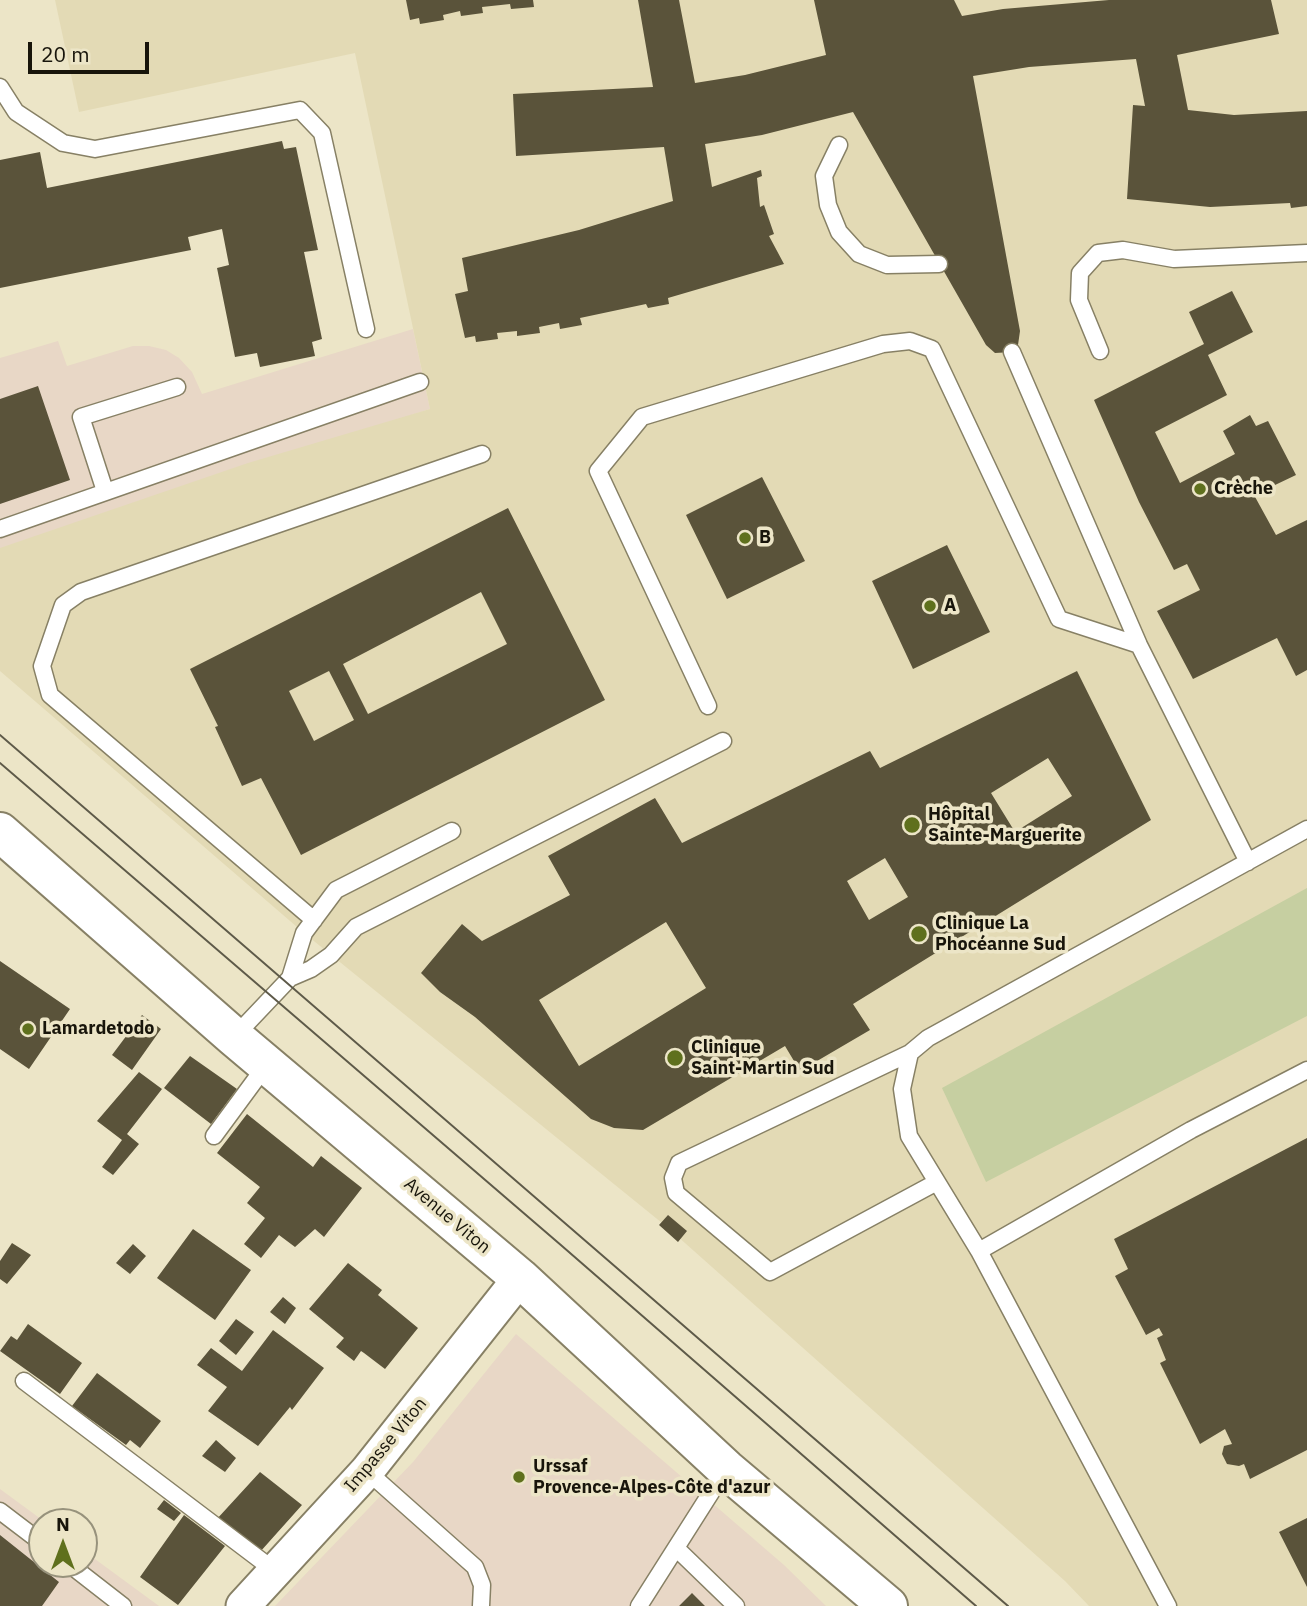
<!DOCTYPE html>
<meta charset="utf-8">
<style>
body{margin:0}
#map{position:relative;width:1307px;height:1606px;overflow:hidden;background:#ece5c7;font-family:"IBM Plex Sans",sans-serif}
canvas{display:block}
.north{position:absolute;left:28px;top:1508px;width:70px;height:70px;box-sizing:border-box;background:#ece5c7;border:2px solid #97927c;border-radius:50%;rotate:0deg;font-size:19px;font-weight:700;line-height:28px;text-align:center;color:#18150b}
.north::after{content:'';display:block;margin:auto;width:24px;height:32px;background:#5f701d;clip-path:polygon(50% 0,100% 100%,50% 72%,0 100%)}
.scale{position:absolute;left:28px;top:42px;width:121px;height:32px;box-sizing:border-box;border:4px solid #18150b;border-top:0;padding-left:9px;font-size:21px;line-height:24px;white-space:nowrap;color:#18150b;-webkit-text-stroke:5px #ece5c7;paint-order:stroke}
</style>
<div id="map">
<canvas width="1307" height="1606"></canvas>
<div class="north">N</div>
<div class="scale">20 m</div>
</div>
<script>
const c = document.querySelector('canvas').getContext('2d');
c.lineJoin = 'round';
function fill(path, color) { c.fillStyle = color; c.fill(path, 'evenodd'); }
const toPath = rows => new Path2D(rows.map(r => 'M' + r).join(''));
function stroke(path, color, width, dash) { c.strokeStyle = color; c.lineWidth = width; c.lineCap = dash ? 'butt' : 'round'; c.setLineDash(dash || []); c.stroke(path); }
function label(font, color, halo, rows, align = 'center') {
  c.font = font + ' "IBM Plex Sans",sans-serif'; c.lineWidth = 7; c.setLineDash([]); c.textBaseline = 'middle'; c.strokeStyle = halo; c.fillStyle = color; for (const [text, x, y, turn = 0] of rows) {
    c.save(); c.translate(x, y); c.rotate((+turn || 0) * Math.PI / 180); c.textAlign = isNaN(turn) ? turn : align; if (halo) c.strokeText(text, 0, 0); c.fillText(text, 0, 0); c.restore();
  }
}
const commercial = toPath([
 [413,329,430,409,0,550,0,358,58,341,67,366,133,346,149,346,166,350,179,358,192,372,202,394],
 [516,1334,784,1565,826,1606,275,1606,413,1462],
 [0,1489,45,1522,42,1522,42,1564,84,1564,84,1551,159,1606,0,1606]
]);
const built = toPath([
 [55,0,1307,0,1307,1606,1089,1606,1065,1581,667,1227,304,933,0,671,0,548,248,463,430,409,355,53,79,112]
]);
const green = toPath([
 [1307,888,1307,1016,986,1182,942,1088]
]);
const building = toPath([
 [406,0,533,0,534,7,511,9,510,4,482,7,483,13,461,16,460,11,443,15,444,20,420,24,419,18,410,20],
 [638,0,679,0,695,83,745,75,826,55,814,0,954,0,962,16,1003,9,1109,0,1271,0,1279,34,1177,55,1188,110,1234,115,1307,111,1307,206,1291,208,1290,203,1210,207,1127,199,1133,105,1145,106,1136,59,1029,67,973,76,1020,331,1018,345,1012,352,995,353,986,345,853,112,762,135,705,144,712,187,761,170,762,176,757,178,760,207,764,205,774,234,769,236,784,264,668,298,669,304,648,308,646,304,580,318,582,325,560,329,559,323,539,327,540,333,517,336,517,331,497,333,498,339,476,342,475,336,465,338,455,294,468,291,462,258,579,230,673,201,664,147,516,156,513,94,653,87],
 [282,141,284,149,296,147,318,250,304,252,322,339,312,342,315,356,260,367,257,353,235,357,217,268,229,265,222,229,188,237,191,250,0,288,0,160,40,152,47,188],
 [1232,291,1253,332,1208,355,1227,395,1155,432,1180,483,1235,454,1223,431,1250,415,1256,426,1268,421,1296,475,1254,495,1276,535,1307,520,1307,670,1296,676,1277,638,1193,679,1157,611,1200,590,1187,564,1174,570,1139,502,1094,400,1204,344,1189,312],
 [38,386,70,480,0,504,0,399],
 [762,477,805,561,727,599,686,515],
 [508,508,605,700,301,855,261,778,242,786,215,727,218,726,190,669],
 [481,592,507,644,368,714,343,664],
 [329,671,354,720,314,741,289,691],
 [947,545,990,632,913,669,872,581],
 [1077,671,1151,820,853,1004,870,1030,800,1071,785,1046,643,1130,614,1128,591,1119,475,1017,440,992,421,973,462,924,482,941,570,895,548,856,655,798,682,843,870,751,880,768],
 [1048,758,1072,796,1015,832,991,793],
 [885,858,908,897,869,920,847,881],
 [666,922,706,988,579,1066,539,1000],
 [0,961,70,1009,29,1069,0,1049],
 [142,1015,161,1029,132,1070,112,1055],
 [190,1056,237,1089,211,1124,164,1088],
 [139,1072,162,1089,127,1134,139,1144,113,1175,102,1167,122,1140,97,1121],
 [247,1114,313,1167,321,1156,362,1188,324,1237,315,1229,295,1247,279,1235,261,1258,244,1244,265,1218,247,1203,260,1187,217,1153],
 [1307,1138,1307,1450,1250,1479,1244,1464,1239,1466,1227,1464,1222,1454,1224,1446,1232,1444,1225,1429,1200,1444,1160,1363,1166,1360,1157,1338,1163,1335,1159,1328,1146,1335,1115,1276,1128,1269,1114,1239],
 [668,1215,687,1231,678,1242,659,1225],
 [193,1229,251,1270,215,1320,157,1278],
 [12,1243,31,1255,7,1284,0,1279,0,1261],
 [133,1244,146,1256,130,1274,116,1263],
 [348,1263,382,1290,378,1295,418,1328,385,1369,364,1353,361,1351,354,1361,336,1347,344,1338,309,1309],
 [283,1297,296,1308,285,1324,270,1312],
 [236,1319,254,1332,236,1355,219,1341],
 [28,1324,82,1363,60,1394,0,1351,11,1336,17,1340],
 [273,1330,324,1368,292,1410,290,1407,258,1446,208,1411,227,1387,197,1365,211,1348,242,1371],
 [97,1373,161,1421,140,1448,130,1440,126,1445,72,1406],
 [216,1440,236,1458,225,1472,202,1456],
 [260,1472,302,1505,260,1552,216,1520],
 [164,1500,181,1513,174,1521,157,1509],
 [184,1515,225,1546,178,1605,140,1577],
 [1307,1518,1307,1587,1279,1532],
 [0,1535,59,1582,42,1606,0,1606],
 [692,1593,705,1606,679,1606]
]);
const service = toPath([
 [0,87,16,112,63,143,95,149,300,110,322,133,366,329],
 [839,145,824,176,828,205,839,232,859,254,887,265,939,264],
 [1100,351,1079,300,1080,273,1098,253,1123,250,1174,259,1307,253],
 [1012,352,1139,645,1248,862],
 [105,491,81,417,177,387],
 [0,529,420,382],
 [708,706,598,471,642,417,883,344,910,341,932,349,1059,619,1139,645],
 [314,920,50,695,42,666,63,605,81,592,482,454],
 [290,978,311,969,331,955,356,927,723,741],
 [234,1037,290,978,304,933,336,890,452,831],
 [910,1053,679,1163,673,1178,676,1193,770,1272,937,1182],
 [214,1136,267,1064],
 [979,1251,1191,1130,1307,1070],
 [24,1381,275,1571],
 [367,1471,475,1567,482,1585,481,1606],
 [0,1511,42,1543],
 [676,1548,736,1606],
 [69,1564,123,1606],
 [639,1606,726,1469],
 [1168,1606,979,1251,909,1136,902,1089,910,1053,928,1038,1307,829]
]);
const minor = toPath([
 [243,1606,367,1471,520,1278]
]);
const tertiary = toPath([
 [0,832,234,1037,520,1278,726,1469,888,1606]
]);
const tram = toPath([
 [0,735,1008,1606],
 [0,763,562,1246,976,1606]
]);
const markers = [
 [1200,489,7,"#5f701d"],
 [745,538,7,"#5f701d"],
 [930,606,7,"#5f701d"],
 [912,825,9,"#5f701d"],
 [919,934,9,"#5f701d"],
 [28,1029,7,"#5f701d"],
 [675,1058,9,"#5f701d"],
 [519,1477,7,"#5f701d"]
];
const poiNames = [
 ["Crèche",1214,489],
 ["B",759,538],
 ["A",944,606],
 ["Hôpital",928,815],
 ["Sainte-Marguerite",928,836],
 ["Clinique La",935,924],
 ["Phocéanne Sud",935,945],
 ["Lamardetodo",42,1029],
 ["Clinique",691,1048],
 ["Saint-Martin Sud",691,1069],
 ["Urssaf",533,1467],
 ["Provence-Alpes-Côte d'azur",533,1488]
];
const streetNames = [
 ["Avenue Viton",447,1216,40],
 ["Impasse Viton",386,1445,-50]
];
fill(commercial, '#e8d7c6');
fill(built, '#e3dab5');
fill(green, '#c6cfa1');
fill(building, '#5a533a');
stroke(service, '#878065', 19);
stroke(minor, '#878065', 37);
stroke(tertiary, '#878065', 42);
stroke(service, '#fff', 16);
stroke(minor, '#fff', 33);
stroke(tertiary, '#fff', 38);
stroke(tram, '#5e5a49', 2);
for (const [x, y, r, color] of markers) { const dot = new Path2D(); dot.arc(x, y, r, 0, 2 * Math.PI); c.fillStyle = color; c.fill(dot); stroke(dot, '#ece5c7', 2.5); }
label('bold 18px', '#18150b', '#ece5c7', poiNames, 'left');
label('18px', '#18150b', '#ece5c7', streetNames);
</script>
